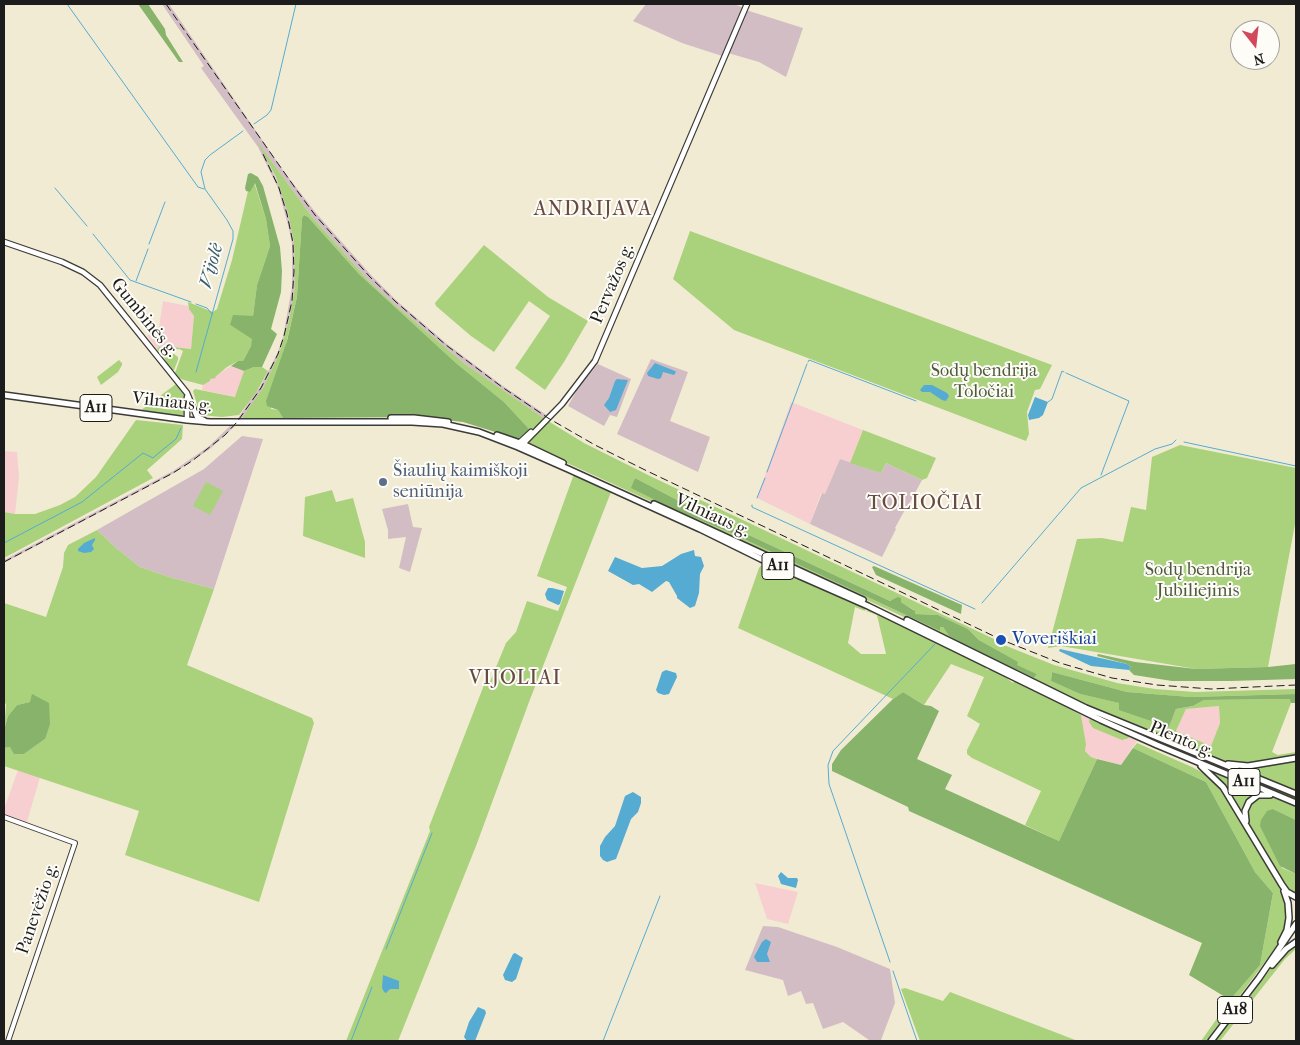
<!DOCTYPE html>
<meta charset="utf-8">
<style>
body{margin:0}
#map{position:relative;width:1300px;height:1045px;overflow:hidden;background:#f2ebd3;font-family:"IM FELL French Canon",serif}
canvas{display:block}
.frame{position:absolute;inset:0;border:5px solid #1c1c1c;pointer-events:none}
.north{position:absolute;left:1230px;top:20px;width:50px;height:50px;box-sizing:border-box;background:#fdfcf7;border:1px solid #a3a29f;border-radius:50%;rotate:164deg;font-size:14px;font-weight:700;line-height:20px;text-align:center;color:#1c1c1c}
.north::after{content:'';display:block;margin:auto;width:18px;height:22px;background:#d1495b;clip-path:polygon(50% 0,100% 100%,50% 72%,0 100%)}
</style>
<div id="map">
<canvas width="1300" height="1045"></canvas>
<div class="frame"></div>
<div class="north">N</div>
</div>
<script>
const c = document.querySelector('canvas').getContext('2d');
c.lineJoin = 'round';
function fill(path, color) { c.fillStyle = color; c.fill(path, 'evenodd'); }
const toPath = rows => new Path2D(rows.map(r => 'M' + r).join(''));
function stroke(path, color, width, dash) { c.strokeStyle = color; c.lineWidth = width; c.lineCap = dash ? 'butt' : 'round'; c.setLineDash(dash || []); c.stroke(path); }
function label(font, color, halo, rows, align = 'center') {
  c.font = font + ' "IM FELL French Canon",serif'; c.lineWidth = 4; c.setLineDash([]); c.textBaseline = 'middle'; c.strokeStyle = halo; c.fillStyle = color; for (const [text, x, y, turn = 0] of rows) {
    c.save(); c.translate(x, y); c.rotate((+turn || 0) * Math.PI / 180); c.textAlign = isNaN(turn) ? turn : align; if (halo) c.strokeText(text, 0, 0); c.fillText(text, 0, 0); c.restore();
  }
}
const built = toPath([
 [163,301,188,306,194,316,191,349,175,347,174,349,162,349,160,346,157,349,147,336,159,327],
 [231,366,244,371,236,397,202,390,203,385,210,381,210,379],
 [791,402,863,430,850,463,840,460,825,495,821,493,810,524,757,498],
 [4,451,17,452,19,477,15,514,4,512],
 [1219,706,1220,723,1211,746,1176,731,1186,709],
 [1081,715,1137,741,1121,765,1091,757,1085,751,1086,744],
 [18,770,40,777,27,822,4,814,4,809],
 [755,883,798,892,788,924,767,919]
]);
const industrial = toPath([
 [162,4,169,4,282,169,316,213,371,275,397,301,447,344,503,386,548,416,545,419,465,364,394,304,368,280,312,217,261,147,280,187,288,213,294,243,295,287,289,320,279,354,263,388,251,407,242,418,238,418,260,387,277,354,283,337,292,287,292,244,289,229,278,188,258,147,201,68,204,66,198,57],
 [646,4,734,4,744,8,722,56,682,43,633,21],
 [746,10,803,28,786,77,759,62,728,53],
 [651,359,688,372,670,421,710,437,698,472,617,434],
 [598,364,631,379,617,417,610,415,604,426,568,406,578,388],
 [230,426,235,426,210,449,174,473,4,563,4,560,173,471,208,447],
 [242,436,263,439,214,589,169,577,140,567,116,548,97,530,204,469],
 [840,459,881,473,886,463,922,480,908,506,907,506,895,528,896,529,882,557,810,524,822,493,825,494],
 [408,504,413,527,422,528,410,572,399,568,406,537,388,539,388,530,382,509],
 [763,926,778,927,837,947,890,969,895,1003,881,1040,869,1040,843,1022,823,1029,813,1003,806,1004,801,991,788,996,783,980,745,970]
]);
const green = toPath([
 [256,140,312,217,368,280,394,304,465,364,545,419,540,424,530,430,504,402,456,363,359,274,308,217,304,215,302,218,297,297,271,409,278,410,283,418,242,418,263,388,279,354,289,320,295,287,294,243,288,213,276,177],
 [254,182,266,219,270,246,257,285,253,316,230,325,253,339,251,346,243,361,238,361,227,367,215,377,216,378,210,379,210,381,203,385,184,380,179,378,175,373,183,351,179,349,173,350,161,354,157,349,160,346,162,349,174,349,174,347,191,349,194,316,189,309,188,302,213,312,217,309,232,260,248,191,250,192],
 [690,231,1052,365,1040,389,1035,390,1027,412,1029,434,1026,441,734,330,673,279],
 [484,245,548,297,588,321,564,362,545,390,515,368,550,316,529,301,494,352,471,336,436,306,435,303],
 [168,354,174,354,178,357,178,360,174,370,172,370,168,365,163,356],
 [119,360,122,363,122,365,118,372,101,385,97,377],
 [254,367,262,367,268,371,256,393,239,415,222,417,200,415,193,391,195,389,235,397,244,371],
 [176,384,186,396,185,414,180,416,140,411],
 [136,420,183,425,182,439,147,470,153,478,4,558,4,512,15,514,35,514,60,505,75,497,96,477],
 [548,421,584,443,650,476,994,639,994,641,1054,665,1117,683,1155,689,1195,692,1296,689,1296,694,1191,697,1127,692,1052,672,1051,681,1080,694,1120,703,1169,727,1176,709,1193,706,1204,700,1291,699,1291,703,1272,752,1278,755,1296,752,1296,756,1257,763,1234,764,1224,762,1112,717,915,622,532,447,529,443,530,439],
 [635,478,704,514,890,601,897,597,901,602,914,610,914,614,938,615,968,629,979,640,1017,662,1016,665,1037,674,1034,678,966,646,949,636,943,627,940,626,940,631,731,533,673,509,632,488],
 [1219,706,1220,723,1211,746,1176,731,1186,709],
 [863,430,936,458,927,478,922,480,886,463,881,473,850,463],
 [1180,445,1296,468,1296,519,1268,667,1196,669,1061,646,1048,648,1077,539,1102,538,1123,542,1131,507,1146,510,1152,457],
 [574,474,611,492,529,702,476,846,398,1041,346,1041,430,831,429,827,484,685,489,684,506,643,516,632,527,601,558,611,567,587,537,576],
 [206,482,223,491,210,515,193,506],
 [332,490,336,502,353,498,365,542,365,558,303,536,305,497],
 [97,530,116,548,140,567,169,577,214,589,187,665,312,718,314,723,259,902,125,855,139,811,4,766,4,748,10,747,24,754,45,739,30,702,17,705,8,716,4,730,6,705,4,700,4,603,46,617,63,567,64,553,68,545],
 [767,563,865,607,865,611,855,607,848,643,861,654,886,654,877,615,866,611,870,609,986,666,986,669,988,670,993,668,1013,683,1014,681,1030,687,1081,715,1086,744,1085,751,1091,757,1097,759,1059,841,1025,825,1041,791,972,758,967,754,967,750,980,724,967,716,984,677,951,664,924,705,903,692,893,699,738,628,759,568,762,564],
 [1085,709,1296,797,1296,800,1139,735,1084,710],
 [1090,718,1128,736,1129,738,1122,740,1093,728,1089,722],
 [1137,743,1192,767,1205,774,1220,787,1280,885,1287,904,1287,924,1279,943,1206,1041,1201,1041,1230,1000,1260,965,1273,893,1255,872,1206,782,1133,748],
 [1296,760,1296,792,1233,767],
 [1212,772,1263,792,1258,793,1247,802,1243,816,1222,782],
 [1259,797,1271,797,1296,807,1296,820,1273,809,1282,868,1296,874,1296,896,1285,888,1247,821,1247,813,1250,804],
 [1296,944,1296,949,1285,959,1220,1041,1214,1041,1239,1012,1271,968,1282,956],
 [905,988,943,1001,950,992,1078,1041,920,1041,901,989]
]);
const forest = toPath([
 [138,4,148,4,165,29,166,35,183,62,179,62],
 [251,173,258,177,263,186,280,247,282,271,281,292,271,329,277,334,262,367,254,367,244,371,231,366,238,361,243,361,251,346,252,339,230,325,233,315,253,316,257,285,270,246,266,219,255,183,250,192,246,191,245,188,248,174],
 [304,215,308,217,359,274,456,363,504,402,530,430,518,439,463,422,421,417,283,418,278,410,267,406,266,401,287,341,297,297,302,218],
 [635,478,704,514,890,601,897,597,901,598,901,602,915,611,915,614,938,615,968,629,979,640,1018,662,1017,665,1037,674,1034,678,966,646,949,636,943,627,940,627,940,631,731,533,673,509,631,488],
 [874,566,962,605,961,614,876,575,872,567],
 [1098,654,1135,662,1196,669,1268,667,1296,664,1296,679,1231,681,1172,681,1134,675,1129,670,1131,667,1127,664,1097,656],
 [1052,672,1127,692,1191,697,1296,694,1296,703,1291,703,1290,699,1204,700,1193,706,1176,709,1169,727,1119,710,1119,703,1080,694,1051,681],
 [903,692,924,705,931,706,939,711,917,759,952,775,945,789,1059,841,1097,759,1121,765,1133,748,1206,782,1255,872,1273,893,1260,965,1230,1000,1189,975,1202,943,909,811,908,807,832,771,832,764,841,750,893,699],
 [32,694,49,703,50,724,45,739,24,754,14,754,10,747,4,748,4,730,8,716,17,705,30,702],
 [1273,809,1296,820,1296,874,1280,866,1260,826,1261,820,1267,811]
]);
const water = toPath([
 [655,363,675,371,676,372,674,375,663,372,661,378,658,379,648,376,647,373],
 [617,379,628,380,616,410,610,412,604,405,609,398,615,381],
 [924,385,932,385,947,393,949,396,946,401,942,400,930,392,922,392,920,390],
 [1035,397,1048,402,1043,415,1039,418,1029,420,1028,415],
 [95,538,95,540,92,545,94,549,91,552,84,553,78,551,78,549,84,543],
 [694,550,695,556,701,557,704,566,700,574,699,593,695,606,690,608,677,598,677,596,669,582,666,581,652,592,639,584,633,585,608,571,615,557,642,568,662,566,681,554],
 [548,588,552,588,564,591,560,604,558,605,547,600,545,594],
 [1060,649,1127,664,1131,667,1129,670,1091,666,1059,651],
 [666,670,676,673,677,677,669,694,664,695,658,693,656,690,662,672],
 [633,792,641,797,641,803,638,812,631,819,616,859,607,862,603,860,600,856,600,846,605,837,615,826,625,796],
 [781,872,788,878,797,878,798,880,796,888,781,884,778,876],
 [766,939,771,942,767,954,770,962,757,962,754,957,762,942],
 [515,953,523,958,516,979,512,982,505,980,503,975,513,954],
 [383,975,399,981,399,989,390,989,386,993,384,992,382,988],
 [478,1007,485,1010,486,1013,475,1041,467,1041,464,1037,469,1022]
]);
const stream = toPath([
 [67,4,198,187,204,189],
 [254,124,267,115,271,110,296,4],
 [55,188,87,226],
 [93,234,130,280,191,302],
 [149,244,165,202],
 [136,281,148,249],
 [196,304,207,308,212,314],
 [808,362,809,360,916,401],
 [196,372,233,239,233,231,227,220,205,189,201,172,205,160,210,155,243,131],
 [1066,373,1129,401,1101,475],
 [1048,402,1052,399,1062,371,1064,372],
 [1184,442,1296,466],
 [767,472,807,364],
 [757,498,765,478],
 [752,505,752,507,754,508,975,609],
 [4,543,82,502,143,453,153,458,155,456,176,439,181,428],
 [982,603,1081,488,1155,449,1172,444,1176,440],
 [386,949,432,833],
 [890,962,829,784,828,765,833,751,935,644],
 [893,971,917,1041],
 [351,1041,372,987],
 [603,1041,660,896]
]);
const tertiary = toPath([
 [4,817,75,843,8,1041]
]);
const secondary = toPath([
 [4,242,62,262,83,272,100,285,187,393,197,417,204,420],
 [187,420,187,397],
 [519,443,531,432],
 [522,445,562,404,595,361,747,4]
]);
const trunk = toPath([
 [4,395,187,420,210,422,412,422,443,424,479,432,518,447,568,469,700,529,761,559,868,606,1101,720,1157,745,1296,803],
 [391,418,414,418,448,422],
 [497,435,523,444,563,463],
 [654,504,863,600],
 [907,620,1086,708,1296,794],
 [1228,764,1248,766,1296,758],
 [1201,766,1223,787,1282,885,1287,892,1296,897],
 [1246,821,1245,811,1249,802,1258,795,1270,795],
 [1281,942,1287,930,1289,918,1288,903,1284,891],
 [1272,965,1286,949,1296,942],
 [1211,1041,1259,978,1296,924]
]);
const rail = toPath([
 [166,4,298,192,315,215,370,277,396,302,446,345,502,387,548,418,595,445,645,470,1002,640,1060,663,1112,678,1157,685,1211,689,1296,685],
 [4,562,173,473,192,461,225,435,237,422,261,388,278,354,284,336,292,301,294,271,293,243,287,214,279,188,263,154]
]);
const markers = [
 [383,482,5,"#5c6f8a"],
 [1001,640,6,"#1a4fb4"]
];
const shields = [
 [96,408,32],
 [778,566,32],
 [1244,782,32],
 [1235,1010,35]
];
const shieldNames = [
 ["A11",96,408],
 ["A11",778,566],
 ["A11",1244,782],
 ["A18",1235,1010]
];
const streetNames = [
 ["Pervažos g.",613,284,-67],
 ["Gumbinės g.",144,318,51],
 ["Vilniaus g.",172,403,6],
 ["Vilniaus g.",712,516,25],
 ["Plento g.",1181,740,23],
 ["Panevėžio g.",38,909,-71]
];
const parkNames = [
 ["Sodų bendrija",984,372],
 ["Toločiai",984,393],
 ["Sodų bendrija",1198,571],
 ["Jubiliejinis",1198,592]
];
const serviceNames = [
 ["Šiaulių kaimiškoji",393,472],
 ["seniūnija",393,493]
];
const transitNames = [
 ["Voveriškiai",1012,640]
];
const waterNames = [
 ["Vijolė",212,266,-75]
];
const quarterNames = [
 ["ANDRIJAVA",593,210],
 ["TOLIOČIAI",925,504],
 ["VIJOLIAI",515,679]
];
fill(built, '#f7cfd0');
fill(industrial, '#d2bdc5');
fill(green, '#aad17b');
fill(forest, '#87b36b');
fill(water, '#55abd2');
stroke(stream, '#55abd2', 1);
stroke(tertiary, '#3c3b37', 6);
stroke(secondary, '#3c3b37', 7);
stroke(trunk, '#3c3b37', 8);
stroke(tertiary, '#fff', 4);
stroke(secondary, '#fff', 4.5);
stroke(trunk, '#fff', 5);
stroke(rail, '#1c1c1c', 1, [8, 4]);
for (const [x, y, r, color] of markers) { const dot = new Path2D(); dot.arc(x, y, r, 0, 2 * Math.PI); c.fillStyle = color; c.fill(dot); stroke(dot, '#fdfcf7', 2); }
for (const [x, y, w] of shields) { const box = new Path2D(); box.roundRect(x - w / 2, y - 13.5, w, 27, 4); c.fillStyle = '#fdfcf7'; c.fill(box); stroke(box, '#1c1c1c', 1); }
label('bold 16px', '#1c1c1c', null, shieldNames);
label('18px', '#1c1c1c', '#fdfcf7', streetNames);
label('18px', '#4e5b3d', '#fdfcf7', parkNames);
label('18px', '#4e5e75', '#fdfcf7', serviceNames, 'left');
label('18px', '#164399', '#fdfcf7', transitNames, 'left');
label('italic 19px', '#365c6e', '#fdfcf7', waterNames);
c.letterSpacing = '1px';
label('20px', '#674a40', '#fdfcf7', quarterNames);
c.letterSpacing = '0px';
</script>
